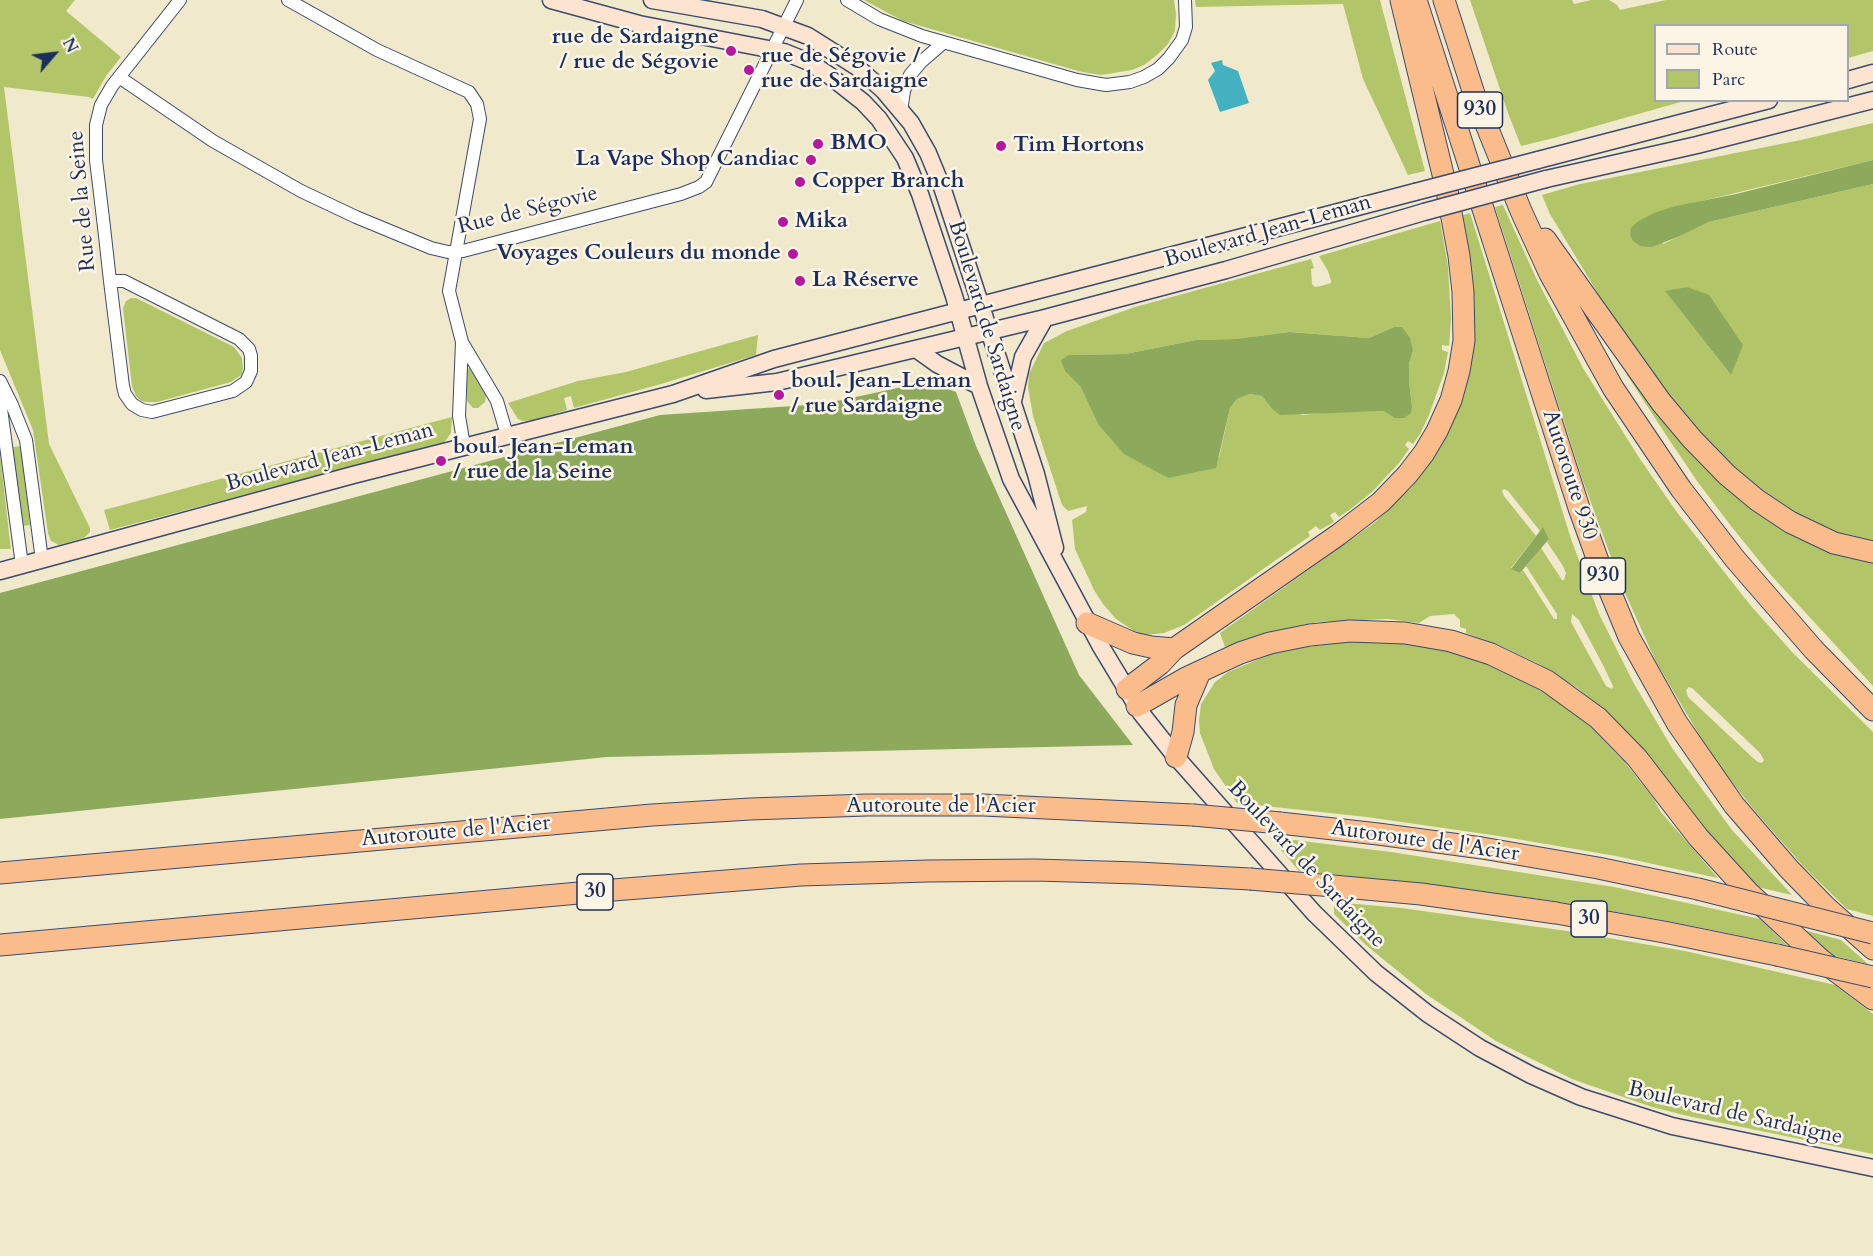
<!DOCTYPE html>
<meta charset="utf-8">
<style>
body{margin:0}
#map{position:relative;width:1873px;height:1256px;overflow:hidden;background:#f1e9cc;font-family:Cardo,serif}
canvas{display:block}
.legend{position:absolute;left:1654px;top:24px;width:195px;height:78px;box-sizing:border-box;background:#fcf5e5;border:2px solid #a2a6af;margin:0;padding:8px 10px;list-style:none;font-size:18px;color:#1b2f5e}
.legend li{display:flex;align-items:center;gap:12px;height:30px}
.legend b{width:30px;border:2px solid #a2a6af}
.north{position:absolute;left:24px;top:24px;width:60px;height:60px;-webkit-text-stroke:4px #fcf5e5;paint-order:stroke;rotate:62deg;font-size:16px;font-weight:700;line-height:24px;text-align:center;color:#1b2f5e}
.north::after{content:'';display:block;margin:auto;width:21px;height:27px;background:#1b2f5e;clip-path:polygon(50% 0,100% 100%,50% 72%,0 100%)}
</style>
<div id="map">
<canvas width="1873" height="1256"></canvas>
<ul class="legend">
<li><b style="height:8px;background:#fde4d0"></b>Route</li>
<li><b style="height:16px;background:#b2c568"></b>Parc</li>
</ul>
<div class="north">N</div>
</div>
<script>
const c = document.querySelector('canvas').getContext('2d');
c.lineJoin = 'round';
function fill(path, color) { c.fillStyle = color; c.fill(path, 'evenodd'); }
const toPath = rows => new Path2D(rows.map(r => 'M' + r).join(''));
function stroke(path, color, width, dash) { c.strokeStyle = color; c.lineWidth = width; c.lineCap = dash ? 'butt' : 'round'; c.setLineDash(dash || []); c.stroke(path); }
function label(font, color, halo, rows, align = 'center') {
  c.font = font + ' Cardo,serif'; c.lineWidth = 5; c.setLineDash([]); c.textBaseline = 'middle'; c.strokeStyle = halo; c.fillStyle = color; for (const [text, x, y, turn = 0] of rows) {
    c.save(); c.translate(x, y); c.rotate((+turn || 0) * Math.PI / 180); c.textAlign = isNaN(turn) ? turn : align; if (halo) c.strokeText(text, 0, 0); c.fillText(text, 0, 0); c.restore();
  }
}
const green = toPath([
 [0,0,75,0,66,11,121,57,106,76,93,99,89,97,4,87,49,444,90,528,90,532,84,538,59,545,51,541,48,533,33,430,0,350],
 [864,0,1174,0,1176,14,1175,31,1168,44,1157,55,1144,65,1132,70,1101,75,1082,72,903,21],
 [1195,0,1380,0,1425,171,1408,175,1363,79,1343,4,1196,7],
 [1470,0,1572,0,1574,4,1591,0,1609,0,1617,5,1620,10,1666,0,1873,0,1873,51,1848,58,1848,26,1656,26,1656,100,1684,101,1554,138,1521,146,1508,113],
 [1873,123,1873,160,1656,212,1663,244,1709,222,1873,184,1873,542,1848,538,1794,513,1768,497,1739,473,1713,447,1652,374,1603,302,1550,214,1542,195,1580,184,1801,140],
 [1687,287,1731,375,1666,292],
 [1503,205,1536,278,1584,370,1640,459,1676,511,1751,606,1793,653,1873,732,1873,916,1847,909,1803,866,1755,811,1726,775,1701,738,1656,662,1621,584,1583,481,1495,207],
 [1689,687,1692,688,1760,753,1764,760,1762,763,1758,762,1753,758,1688,697,1686,690],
 [1470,213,1571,539,1599,614,1633,682,1672,748,1732,830,1792,895,1753,886,1732,864,1610,716,1595,702,1577,688,1539,664,1499,645,1466,633,1466,629,1460,627,1460,620,1454,614,1430,616,1419,623,1387,619,1317,622,1275,631,1225,647,1220,633,1374,523,1412,487,1439,449,1454,421,1464,394,1470,369,1460,216],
 [1504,489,1508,491,1540,531,1543,528,1549,539,1547,542,1563,566,1566,573,1564,580,1562,580,1541,548,1526,566,1557,614,1557,619,1554,619,1523,570,1520,573,1511,568,1536,536,1504,496,1502,491],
 [1572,614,1579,620,1603,665,1613,686,1612,689,1606,686,1571,622],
 [1440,221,1448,266,1451,319,1449,346,1442,345,1442,350,1448,352,1444,373,1429,415,1420,434,1413,444,1408,441,1405,445,1409,449,1399,463,1372,492,1352,508,1339,517,1335,512,1330,515,1334,522,1320,530,1316,526,1308,532,1310,536,1184,625,1164,633,1146,635,1137,633,1116,619,1103,604,1094,590,1075,549,1072,520,1086,512,1087,506,1068,511,1062,505,1033,416,1028,387,1029,374,1044,343,1067,331,1135,307,1311,259,1314,268,1311,269,1312,284,1315,287,1321,286,1331,283,1331,281,1328,271,1319,256],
 [1394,327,1413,351,1409,364,1409,381,1412,406,1395,418,1383,411,1332,412,1303,415,1271,408,1262,396,1250,394,1237,399,1230,408,1219,458,1098,424,1069,355,1125,354,1196,340,1235,339,1289,332,1369,338],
 [131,298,136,298,234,347,242,358,243,369,241,375,231,382,157,402,145,402,140,400,136,396,132,386,123,308,126,301],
 [758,335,756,355,661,384,574,408,571,396,564,398,567,410,534,420,523,421,518,419,508,403,578,381,626,372],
 [470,368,486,395,485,402,478,408,473,408,467,401,467,369],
 [1632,372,1820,547,1848,558,1873,561,1873,686,1770,574,1731,526,1697,481,1668,438,1627,375],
 [452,417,451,433,444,443,438,446,429,446,110,530,104,510],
 [21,446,30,525,22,526,13,447],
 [0,454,10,542,11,549,0,549],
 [1370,639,1434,647,1488,662,1556,699,1589,725,1627,765,1654,799,1660,811,1718,878,1616,856,1499,836,1367,817,1237,803,1214,769,1200,733,1199,721,1201,704,1215,682,1228,672,1272,654,1292,649],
 [1270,837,1391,852,1614,887,1760,919,1787,945,1668,921,1546,900,1428,884,1299,871],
 [1334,902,1401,908,1567,931,1685,951,1835,985,1873,1014,1873,1154,1688,1116,1652,1107,1572,1079,1496,1041,1426,994,1367,946,1334,914],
 [1800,929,1841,940,1868,964,1830,955]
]);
const forest = toPath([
 [1873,160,1873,184,1709,222,1680,236,1652,247,1640,246,1633,241,1630,235,1631,228,1637,222,1656,212,1676,206,1736,194],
 [1687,287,1709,295,1743,345,1731,375,1665,291],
 [1394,327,1402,327,1410,338,1413,351,1409,364,1409,381,1412,406,1411,413,1404,418,1395,418,1383,411,1280,415,1271,408,1262,396,1250,394,1237,399,1230,408,1216,468,1168,478,1124,454,1098,424,1081,387,1065,371,1061,360,1069,355,1125,354,1196,340,1235,339,1289,332,1369,338],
 [935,384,956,392,976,446,1079,675,1133,745,607,757,0,819,0,593,660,415,823,404,907,386],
 [1543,527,1549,539,1520,573,1511,569]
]);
const water = toPath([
 [1222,60,1223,65,1238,71,1249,103,1220,112,1208,80,1215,71,1211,63]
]);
const street = toPath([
 [288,0,377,50,469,92,477,104,480,119,449,291,462,342,497,401,507,435],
 [847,0,879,19,922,36,1077,80,1106,85,1130,82,1144,77,1158,69,1169,58,1182,40,1186,27,1185,0],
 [119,77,213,141,301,191,356,217,431,248,448,252,463,251,681,194,699,187,706,182,797,0],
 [901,111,904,91,910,75,921,62,943,43],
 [110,281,124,281,239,339,249,349,251,356,251,371,246,382,233,391,152,412,142,410,132,404,125,394,123,386,110,281,104,227,96,160,96,125,101,105,112,86,180,0],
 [462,342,459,416,464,446],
 [0,381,12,405,26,440,42,560],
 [0,401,22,565]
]);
const secondary = toPath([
 [551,0,639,24,784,52,809,62,830,76,863,102,879,119,905,158,920,194,954,296,979,386,1011,479,1100,645,1141,713,1176,757,1314,913,1376,973,1428,1014,1480,1048,1531,1075,1581,1097,1672,1126,1873,1168],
 [652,0,762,19,808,36,857,67,884,91,911,123,928,153,942,187,1036,474,1055,548],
 [1848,80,1873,73],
 [1538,160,1769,100],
 [1546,179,1697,145,1873,100],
 [916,349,937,364,979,386],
 [706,390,777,382,1045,318,1226,270,1424,212],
 [1013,401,1023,357,1045,318],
 [0,571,353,475,673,394,774,359,1415,192]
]);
const highway = toPath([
 [1416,0,1579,508,1602,572,1629,637,1677,723,1734,805,1789,869,1825,906,1873,949],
 [1444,0,1475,97,1521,211,1550,274,1613,388,1681,489,1735,559,1814,650,1873,710],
 [1545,239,1661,402,1692,439,1727,475,1757,500,1790,522,1834,543,1873,552],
 [1087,623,1133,643,1151,647,1174,649],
 [1127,689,1160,664,1174,649,1338,535,1381,502,1407,475,1424,453,1437,431,1451,400,1459,371,1464,341,1463,292,1459,256,1447,191,1401,0],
 [1137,706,1186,678,1240,653,1270,643,1310,635,1350,631,1405,633,1451,641,1491,654,1547,681,1598,718,1637,758,1698,837,1749,893,1821,960,1873,999],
 [1176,757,1183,732,1186,705,1200,672],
 [1280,823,1378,834,1482,848,1598,868,1698,889],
 [0,873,652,815,750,809,867,805,983,805,1193,815],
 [1333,886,1421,894,1556,913,1664,932,1777,955],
 [0,945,601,891,801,875,928,871,1035,870,1138,873,1250,879]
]);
const secondaryBridge = toPath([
 [1415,192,1538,160],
 [1424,212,1546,179]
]);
const highwayBridge = toPath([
 [1193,815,1280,823],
 [1250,879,1333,886],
 [1698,889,1873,933],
 [1777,955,1873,977]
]);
const markers = [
 [731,51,6,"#b5179e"],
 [749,70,6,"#b5179e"],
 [818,144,6,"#b5179e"],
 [1001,146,6,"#b5179e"],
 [811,160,6,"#b5179e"],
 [800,182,6,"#b5179e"],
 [783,222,6,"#b5179e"],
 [793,254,6,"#b5179e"],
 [800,281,6,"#b5179e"],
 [779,395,6,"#b5179e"],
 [441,461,6,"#b5179e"]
];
const shields = [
 [1480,110,45],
 [1603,576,45],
 [595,892,36],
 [1589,919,36]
];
const shieldNames = [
 ["930",1480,110],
 ["930",1603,576],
 ["30",595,892],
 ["30",1589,919]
];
const poiNames = [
 ["rue de Sardaigne",719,38,"right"],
 ["/ rue de Ségovie",719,63,"right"],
 ["rue de Ségovie /",761,57],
 ["rue de Sardaigne",761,82],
 ["BMO",830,144],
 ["Tim Hortons",1013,146],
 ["La Vape Shop Candiac",799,160,"right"],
 ["Copper Branch",812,182],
 ["Mika",795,222],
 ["Voyages Couleurs du monde",781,254,"right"],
 ["La Réserve",812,281],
 ["boul. Jean-Leman",791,382],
 ["/ rue Sardaigne",791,407],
 ["boul. Jean-Leman",453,448],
 ["/ rue de la Seine",453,473]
];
const streetNames = [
 ["Rue de la Seine",83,201,-95],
 ["Rue de Ségovie",528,211,-14],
 ["Boulevard Jean-Leman",1268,232,-16],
 ["Boulevard de Sardaigne",986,326,73],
 ["Boulevard Jean-Leman",330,458,-15],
 ["Autoroute 930",1569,475,72],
 ["Autoroute de l'Acier",941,807],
 ["Autoroute de l'Acier",456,832,-5],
 ["Autoroute de l'Acier",1425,842,8],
 ["Boulevard de Sardaigne",1306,865,47],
 ["Boulevard de Sardaigne",1735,1114,13]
];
fill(green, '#b2c568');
fill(forest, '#8daa5c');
fill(water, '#44b1c1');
stroke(street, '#3b4b6e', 14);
stroke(secondary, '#3b4b6e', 19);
stroke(highway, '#3b4b6e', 23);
stroke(street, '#fff', 12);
stroke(secondary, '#fde4d0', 16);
stroke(highway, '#f9bc8a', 21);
stroke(secondaryBridge, '#3b4b6e', 19, []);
stroke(highwayBridge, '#3b4b6e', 23, []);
stroke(secondaryBridge, '#fde4d0', 16);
stroke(highwayBridge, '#f9bc8a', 21);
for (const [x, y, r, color] of markers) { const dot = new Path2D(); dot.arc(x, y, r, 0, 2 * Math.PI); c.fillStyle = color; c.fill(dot); stroke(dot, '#fcf5e5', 2); }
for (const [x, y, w] of shields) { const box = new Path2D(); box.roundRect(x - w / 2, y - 18, w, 36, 4.5); c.fillStyle = '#fcf5e5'; c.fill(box); stroke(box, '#1b2f5e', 1.5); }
label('bold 21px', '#1b2f5e', null, shieldNames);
label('bold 22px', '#1b2f5e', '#fcf5e5', poiNames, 'left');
label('22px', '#1b2f5e', '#fcf5e5', streetNames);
</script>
